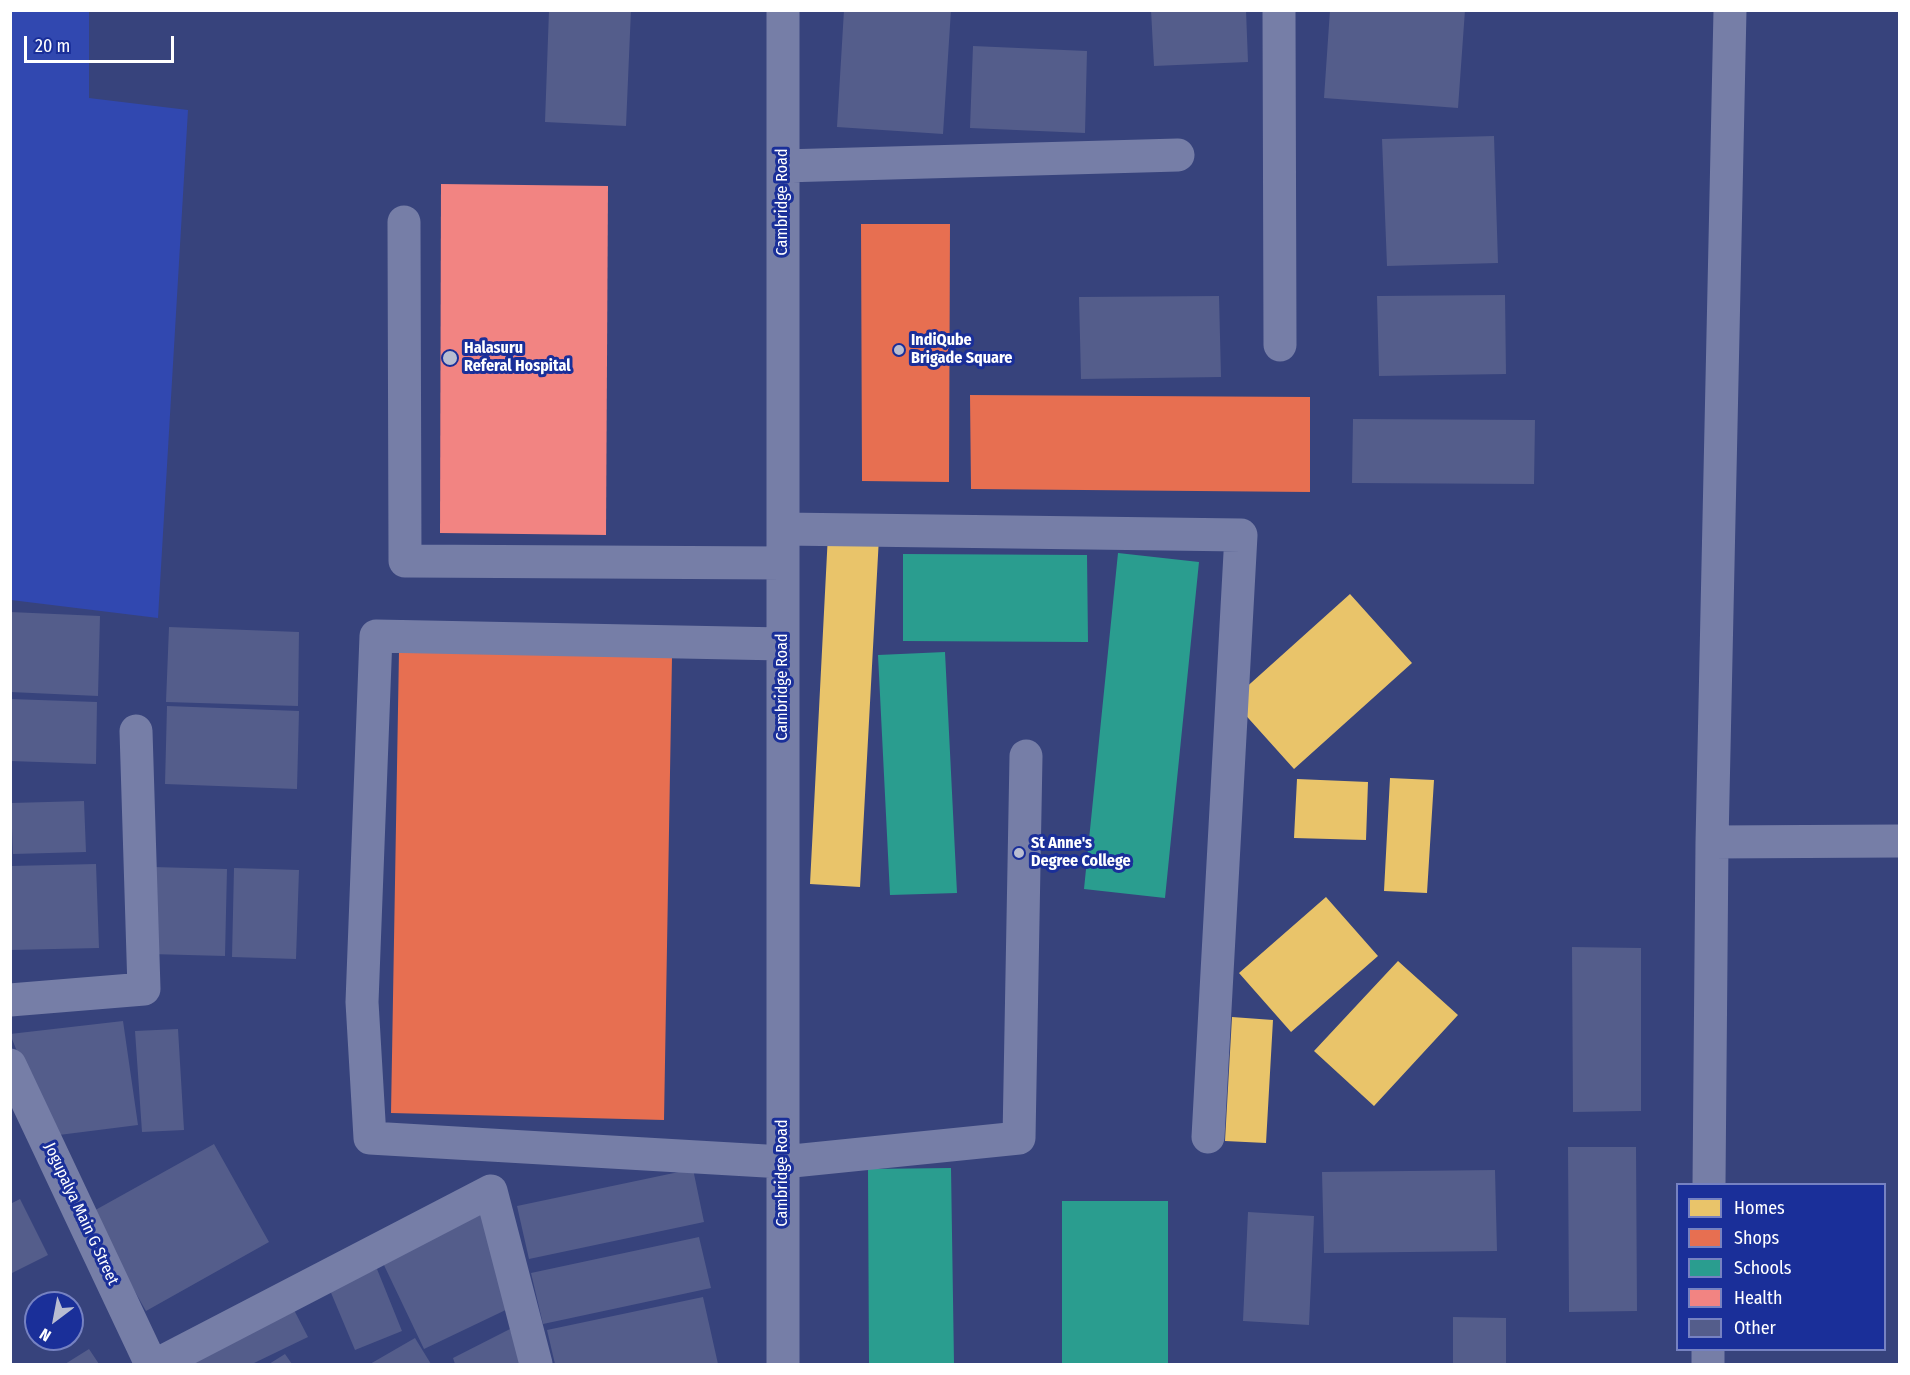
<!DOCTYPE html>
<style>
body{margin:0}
#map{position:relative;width:1910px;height:1375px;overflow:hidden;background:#37437c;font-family:"Fira Sans Condensed",sans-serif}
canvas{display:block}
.frame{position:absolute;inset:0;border:12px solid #fff;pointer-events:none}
.legend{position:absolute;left:1676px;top:1183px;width:210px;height:168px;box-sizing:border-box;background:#1a2f99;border:2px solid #7682c2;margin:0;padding:8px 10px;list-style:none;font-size:18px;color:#fff}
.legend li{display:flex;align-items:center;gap:12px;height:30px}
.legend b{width:30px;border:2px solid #7682c2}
.north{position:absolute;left:24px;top:1291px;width:60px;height:60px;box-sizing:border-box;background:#1a2f99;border:2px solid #7682c2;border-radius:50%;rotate:212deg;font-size:16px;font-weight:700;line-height:24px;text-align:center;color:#fff}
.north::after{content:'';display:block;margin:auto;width:21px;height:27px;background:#b9bdd1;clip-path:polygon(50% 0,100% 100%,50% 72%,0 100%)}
.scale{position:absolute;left:24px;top:36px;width:150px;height:27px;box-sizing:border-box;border:3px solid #fff;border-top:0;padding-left:8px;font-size:18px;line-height:21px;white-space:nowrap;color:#fff;-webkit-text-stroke:4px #1a2f99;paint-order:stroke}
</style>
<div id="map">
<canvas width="1910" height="1375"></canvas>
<div class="frame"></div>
<ul class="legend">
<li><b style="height:16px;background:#e9c46a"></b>Homes</li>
<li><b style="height:16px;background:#e76f51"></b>Shops</li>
<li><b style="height:16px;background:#2a9d8f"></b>Schools</li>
<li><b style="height:16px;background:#f28482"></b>Health</li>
<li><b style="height:16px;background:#545d8b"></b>Other</li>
</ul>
<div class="north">N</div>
<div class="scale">20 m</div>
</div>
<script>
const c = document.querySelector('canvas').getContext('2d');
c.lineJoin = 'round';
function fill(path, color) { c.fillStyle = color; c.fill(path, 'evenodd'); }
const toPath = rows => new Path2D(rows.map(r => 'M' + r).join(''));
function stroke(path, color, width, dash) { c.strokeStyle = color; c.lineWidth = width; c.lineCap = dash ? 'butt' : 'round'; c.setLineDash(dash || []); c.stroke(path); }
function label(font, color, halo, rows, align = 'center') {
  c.font = font + ' "Fira Sans Condensed",sans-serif'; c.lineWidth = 6; c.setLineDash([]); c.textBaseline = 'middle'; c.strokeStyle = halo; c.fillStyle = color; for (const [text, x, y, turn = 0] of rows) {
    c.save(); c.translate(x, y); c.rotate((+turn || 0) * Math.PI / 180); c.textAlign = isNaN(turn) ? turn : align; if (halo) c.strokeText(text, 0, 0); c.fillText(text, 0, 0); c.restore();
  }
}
const green = toPath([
 [11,10,89,11,89,98,188,110,158,618,11,600]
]);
const homes = toPath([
 [828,534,879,537,860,887,810,884],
 [1350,594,1412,663,1294,769,1232,700],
 [1390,778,1434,780,1427,893,1384,891],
 [1297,779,1368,782,1366,840,1294,838],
 [1326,897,1378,956,1291,1032,1239,973],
 [1398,961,1458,1015,1374,1106,1314,1051],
 [1232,1017,1273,1020,1266,1143,1225,1141]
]);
const shops = toPath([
 [861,224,950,224,949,482,862,481],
 [970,395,1310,397,1310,492,971,489],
 [399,651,672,657,664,1120,391,1113]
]);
const schools = toPath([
 [1118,553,1199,562,1165,898,1084,889],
 [903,554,1087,555,1088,642,903,641],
 [945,652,957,893,890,895,878,655],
 [951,1168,954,1364,869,1364,868,1169],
 [1062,1201,1168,1201,1168,1364,1062,1364]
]);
const health = toPath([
 [441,184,608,186,606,535,440,533]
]);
const building = toPath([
 [549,10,631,10,626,126,545,122],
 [844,10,951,10,943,134,837,127],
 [1151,10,1246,10,1248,62,1154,66],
 [1330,10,1465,10,1458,108,1324,98],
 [973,46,1087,51,1085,133,970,128],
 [1494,136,1498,263,1387,266,1382,139],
 [1505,295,1506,374,1379,376,1377,296],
 [1219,296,1221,377,1081,379,1079,297],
 [1353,419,1535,420,1534,484,1352,483],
 [10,612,100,616,98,696,10,692],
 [169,627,299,632,298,706,166,702],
 [10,699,97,702,96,764,10,761],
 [167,706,299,711,297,789,165,784],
 [84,801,86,852,13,854,11,803],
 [96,864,99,948,10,950,10,866],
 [153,867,227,869,225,956,150,954],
 [234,868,299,870,296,959,232,957],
 [1572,947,1641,948,1641,1111,1573,1112],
 [123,1021,138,1125,51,1136,10,1034],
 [178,1029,184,1130,142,1132,135,1031],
 [214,1144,269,1242,146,1311,90,1213],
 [1568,1147,1636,1147,1637,1311,1569,1312],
 [693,1169,704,1222,529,1259,517,1206],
 [1495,1170,1497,1251,1324,1253,1322,1172],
 [20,1199,48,1255,10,1274,10,1204],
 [487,1210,514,1306,424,1349,382,1261],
 [1248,1212,1314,1216,1309,1325,1243,1321],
 [699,1237,711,1288,543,1324,531,1273],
 [377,1269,402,1331,355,1350,329,1288],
 [703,1297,718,1364,555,1364,547,1330],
 [293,1308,308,1337,252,1364,180,1364],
 [1453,1317,1506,1318,1506,1364,1453,1364],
 [510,1329,522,1364,455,1364,453,1358],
 [415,1338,431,1364,370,1364],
 [89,1349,99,1364,65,1364],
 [285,1354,292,1364,269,1364]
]);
const minor = toPath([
 [1279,10,1280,345],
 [1730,10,1712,842,1900,841],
 [783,166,1178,155],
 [404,222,405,561,783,563],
 [783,529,1241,535,1208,1137],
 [783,644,376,636,362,1002,370,1138,783,1162,1019,1138,1026,756],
 [10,1000,144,989,136,731],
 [10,1065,151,1364],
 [1709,1184,1712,842],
 [158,1364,491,1191,536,1364],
 [783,1364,783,10],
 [1708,1364,1708,1350]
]);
const markers = [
 [899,350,6,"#b9bdd1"],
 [450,358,8,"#b9bdd1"],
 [1019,853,6,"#b9bdd1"]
];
const streetNames = [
 ["Cambridge Road",783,202,-90],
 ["Cambridge Road",783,687,-90],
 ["Cambridge Road",783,1173,-90],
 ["Jogupalya Main G Street",81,1214,65]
];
const poiNames = [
 ["IndiQube",911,341],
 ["Brigade Square",911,359],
 ["Halasuru",464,349],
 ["Referal Hospital",464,367],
 ["St Anne's",1031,844],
 ["Degree College",1031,862]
];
fill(green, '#3148b0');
fill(homes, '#e9c46a');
fill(shops, '#e76f51');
fill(schools, '#2a9d8f');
fill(health, '#f28482');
fill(building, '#545d8b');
stroke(minor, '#767ea7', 33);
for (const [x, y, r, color] of markers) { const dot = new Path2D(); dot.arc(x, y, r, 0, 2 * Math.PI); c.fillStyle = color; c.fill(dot); stroke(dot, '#1a2f99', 2); }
label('16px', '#fff', '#1a2f99', streetNames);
label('bold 16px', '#fff', '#1a2f99', poiNames, 'left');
</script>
